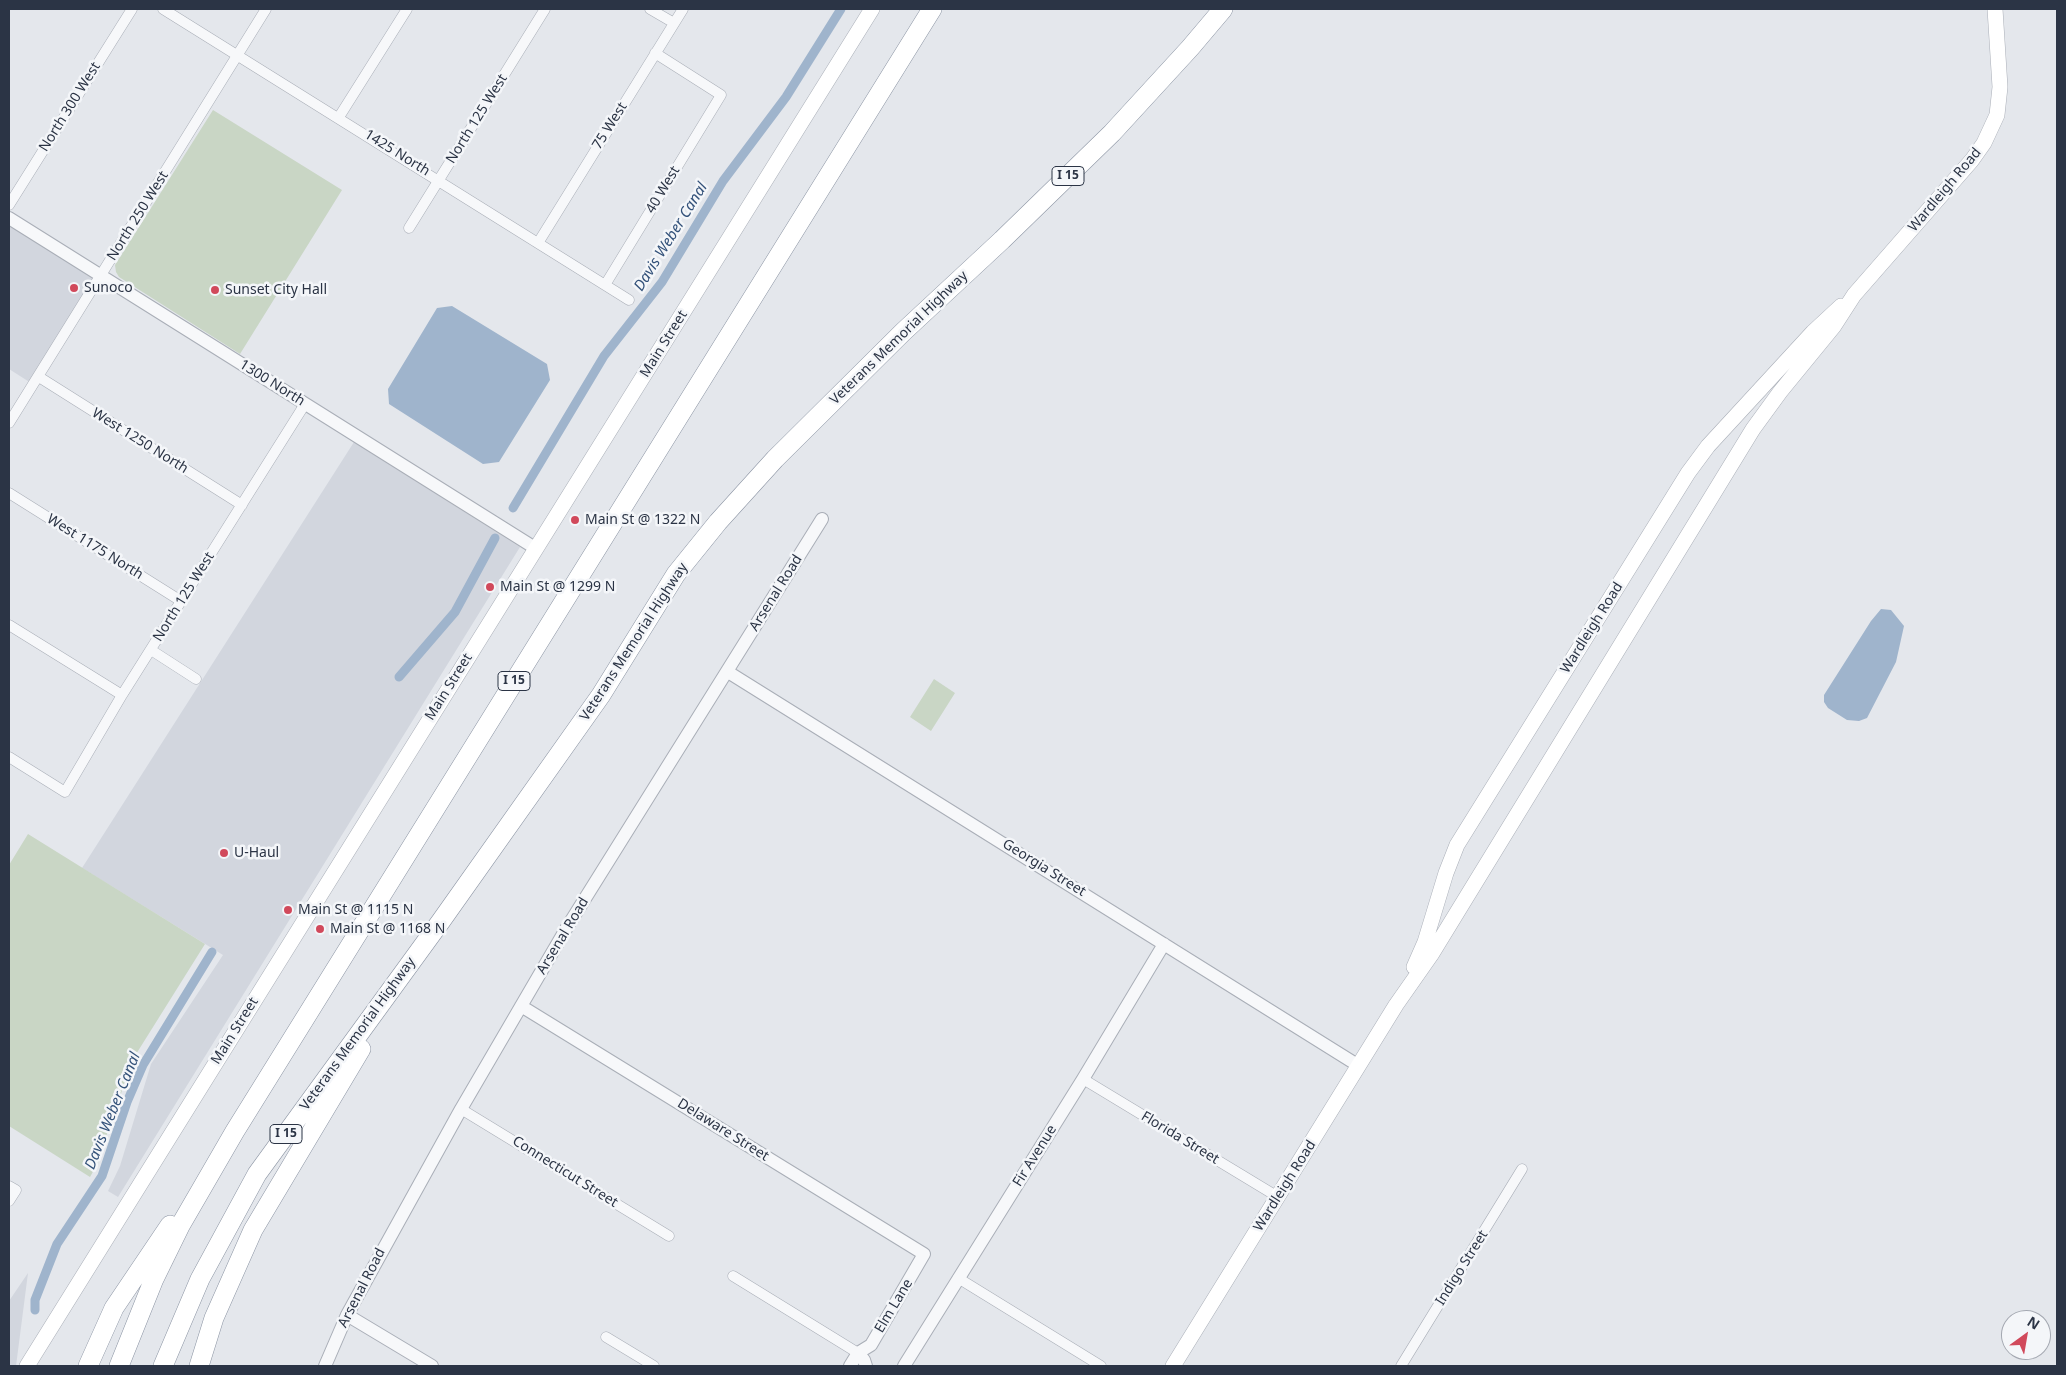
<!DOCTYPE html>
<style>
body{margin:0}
#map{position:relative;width:2066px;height:1375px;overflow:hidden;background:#e4e7ec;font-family:"Noto Sans",sans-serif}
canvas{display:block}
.frame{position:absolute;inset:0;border:10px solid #2b3445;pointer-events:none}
.north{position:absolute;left:2001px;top:1310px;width:50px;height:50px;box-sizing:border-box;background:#f4f6f9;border:1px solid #a4a8b1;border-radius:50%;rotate:32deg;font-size:14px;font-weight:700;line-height:20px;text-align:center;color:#2b3445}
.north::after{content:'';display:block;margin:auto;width:18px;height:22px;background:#d1495b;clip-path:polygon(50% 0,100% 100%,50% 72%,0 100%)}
</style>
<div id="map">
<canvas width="2066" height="1375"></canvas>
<div class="frame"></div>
<div class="north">N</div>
</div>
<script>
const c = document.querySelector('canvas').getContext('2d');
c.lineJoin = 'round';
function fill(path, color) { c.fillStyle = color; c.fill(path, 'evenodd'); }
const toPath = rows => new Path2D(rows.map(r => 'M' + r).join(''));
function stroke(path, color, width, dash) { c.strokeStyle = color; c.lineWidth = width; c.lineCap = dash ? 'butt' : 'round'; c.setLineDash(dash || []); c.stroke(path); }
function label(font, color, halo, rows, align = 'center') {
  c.font = font + ' "Noto Sans",sans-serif'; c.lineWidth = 5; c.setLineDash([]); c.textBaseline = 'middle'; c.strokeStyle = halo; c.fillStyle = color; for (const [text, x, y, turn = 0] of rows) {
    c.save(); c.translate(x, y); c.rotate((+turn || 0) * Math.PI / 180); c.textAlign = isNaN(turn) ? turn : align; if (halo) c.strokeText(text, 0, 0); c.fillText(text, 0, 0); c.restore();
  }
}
const built = toPath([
 [9,224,98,279,31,383,9,369],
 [354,442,520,547,118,1197,108,1191,120,1166,151,1064,223,955,82,868],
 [28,1273,16,1366,9,1366,9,1301]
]);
const green = toPath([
 [213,110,342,190,240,354,119,277,116,272,115,265],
 [934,679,955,693,931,731,910,717],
 [28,834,205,944,133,1059,102,1148,100,1159,90,1177,9,1126,9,865]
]);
const water = toPath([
 [452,306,547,364,550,380,499,462,483,464,389,404,388,389,437,308],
 [1881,609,1891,610,1904,626,1896,662,1867,718,1859,721,1847,720,1828,708,1824,702,1824,695,1871,621]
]);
const canal = toPath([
 [513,508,604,356,662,282,723,181,786,97,841,9],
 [399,677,455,612,495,538],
 [35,1310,35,1300,57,1244,102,1176,127,1102,143,1065,212,952]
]);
const minor = toPath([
 [163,9,629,300],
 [650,9,674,23],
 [339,117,407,9],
 [9,205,132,9],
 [409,228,545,9],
 [538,243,683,9],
 [605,285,721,95,655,53],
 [39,377,242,505],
 [9,423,266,9],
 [9,493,181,601],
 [9,625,122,695],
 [151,650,196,679],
 [9,757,65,792,122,695,305,404],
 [1083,1079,1278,1197],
 [461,1109,669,1236],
 [9,1186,16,1190,9,1201],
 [733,1276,858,1353],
 [958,1278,1101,1366],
 [606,1337,654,1366],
 [1401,1366,1522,1169]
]);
const tertiary = toPath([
 [9,218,535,548],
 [728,672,1359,1066],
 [521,1006,924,1254,871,1345,858,1353,850,1366],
 [347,1315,432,1366],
 [858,1353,864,1360,866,1366],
 [325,1366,347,1315,461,1109,566,929,822,519],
 [904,1366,1083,1079,1164,944]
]);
const secondary = toPath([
 [1414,967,1425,942,1446,873,1457,845,1688,473,1708,446,1813,332,1841,306],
 [27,1366,872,9],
 [1173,1366,1396,1005,1431,955,1753,429,1780,392,1834,326,1854,295,1972,160,1984,143,1997,115,2000,87,1995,9]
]);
const motorway = toPath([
 [88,1366,114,1308,170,1225],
 [119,1366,154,1279,180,1226,235,1131,932,9],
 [163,1366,200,1279,257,1174,441,921,601,695,676,574,718,522,775,459,903,332,1002,240,1112,133,1190,48,1223,9],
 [199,1366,214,1318,253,1230,361,1049]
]);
const markers = [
 [74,288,5,"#d1495b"],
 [215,290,5,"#d1495b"],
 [575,520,5,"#d1495b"],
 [490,587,5,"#d1495b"],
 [224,853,5,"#d1495b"],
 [288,910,5,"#d1495b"],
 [320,929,5,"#d1495b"]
];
const shields = [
 [1068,176,32],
 [514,681,32],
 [286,1134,32]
];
const shieldNames = [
 ["I 15",1068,176],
 ["I 15",514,681],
 ["I 15",286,1134]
];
const streetNames = [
 ["North 300 West",70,107,-58],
 ["North 125 West",477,119,-58],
 ["75 West",610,126,-58],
 ["1425 North",397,153,32],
 ["40 West",663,190,-59],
 ["Wardleigh Road",1945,190,-50],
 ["North 250 West",138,216,-58],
 ["Veterans Memorial Highway",899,338,-44],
 ["Main Street",664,344,-58],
 ["1300 North",272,383,32],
 ["West 1250 North",140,441,32],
 ["West 1175 North",95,547,32],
 ["Arsenal Road",776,593,-58],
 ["North 125 West",184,597,-58],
 ["Wardleigh Road",1592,628,-58],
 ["Veterans Memorial Highway",634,642,-57],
 ["Main Street",449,687,-58],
 ["Georgia Street",1044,868,32],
 ["Arsenal Road",563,936,-59],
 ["Main Street",235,1031,-58],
 ["Veterans Memorial Highway",358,1034,-54],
 ["Delaware Street",723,1130,32],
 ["Florida Street",1180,1138,31],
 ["Fir Avenue",1035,1156,-58],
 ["Connecticut Street",565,1172,32],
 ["Wardleigh Road",1285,1186,-58],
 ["Indigo Street",1462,1268,-58],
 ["Arsenal Road",362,1288,-63],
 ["Elm Lane",894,1306,-59]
];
const poiNames = [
 ["Sunoco",84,288],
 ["Sunset City Hall",225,290],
 ["Main St @ 1322 N",585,520],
 ["Main St @ 1299 N",500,587],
 ["U-Haul",234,853],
 ["Main St @ 1115 N",298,910],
 ["Main St @ 1168 N",330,929]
];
const waterNames = [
 ["Davis Weber Canal",671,237,-58],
 ["Davis Weber Canal",113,1111,-68]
];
fill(built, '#d2d6de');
fill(green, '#c9d6c5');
fill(water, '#9fb4cc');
stroke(canal, '#9fb4cc', 9);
stroke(minor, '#a9aeb7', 11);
stroke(tertiary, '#a9aeb7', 14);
stroke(secondary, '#a9aeb7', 16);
stroke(motorway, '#8b94a3', 20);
stroke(minor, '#f7f8fa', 10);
stroke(tertiary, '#f7f8fa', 12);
stroke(secondary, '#fff', 15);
stroke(motorway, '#fff', 19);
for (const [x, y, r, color] of markers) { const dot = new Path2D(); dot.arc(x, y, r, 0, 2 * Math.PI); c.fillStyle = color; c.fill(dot); stroke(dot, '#f4f6f9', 2); }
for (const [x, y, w] of shields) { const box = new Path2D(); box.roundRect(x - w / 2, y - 9.5, w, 19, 4); c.fillStyle = '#f4f6f9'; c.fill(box); stroke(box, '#2b3445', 1); }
label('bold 12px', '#2b3445', null, shieldNames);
label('14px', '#2b3445', '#f4f6f9', streetNames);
label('14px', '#2b3445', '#f4f6f9', poiNames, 'left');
label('italic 15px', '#34527a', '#f4f6f9', waterNames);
</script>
